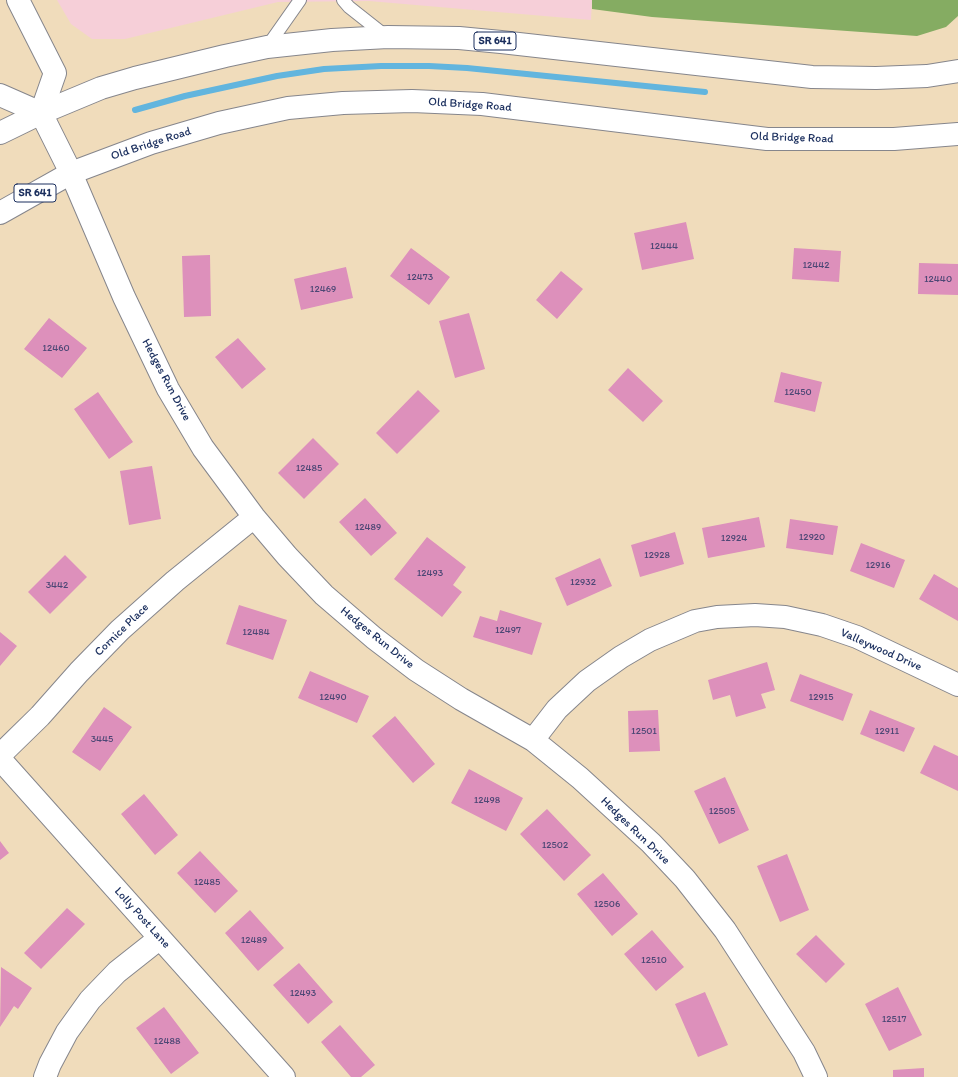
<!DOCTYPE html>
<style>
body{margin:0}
canvas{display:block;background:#f0dcbb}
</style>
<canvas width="958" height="1077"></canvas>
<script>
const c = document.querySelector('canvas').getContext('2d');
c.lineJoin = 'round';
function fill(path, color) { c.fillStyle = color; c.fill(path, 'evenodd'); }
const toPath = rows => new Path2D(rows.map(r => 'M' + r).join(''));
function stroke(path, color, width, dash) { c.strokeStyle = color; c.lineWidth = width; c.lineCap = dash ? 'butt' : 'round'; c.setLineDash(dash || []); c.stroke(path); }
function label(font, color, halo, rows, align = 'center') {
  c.font = font + ' Itim,sans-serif'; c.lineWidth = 4; c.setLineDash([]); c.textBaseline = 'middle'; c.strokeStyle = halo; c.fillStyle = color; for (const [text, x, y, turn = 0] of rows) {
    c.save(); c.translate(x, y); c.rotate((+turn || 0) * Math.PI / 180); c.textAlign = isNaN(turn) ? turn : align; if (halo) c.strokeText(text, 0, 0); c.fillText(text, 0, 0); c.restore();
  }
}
const built = toPath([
 [57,0,592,0,591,20,369,1,278,2,125,39,92,39,71,24]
]);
const forest = toPath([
 [592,0,958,0,958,16,946,27,917,36,652,17,592,9]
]);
const stream = toPath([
 [135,110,185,96,277,76,324,69,381,66,429,66,467,68,705,92]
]);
const building = toPath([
 [686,222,694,259,642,270,634,233],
 [411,248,450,277,429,305,390,276],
 [794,248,841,251,839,282,792,279],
 [210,255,211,316,184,317,182,256],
 [919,263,958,264,958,295,918,294],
 [346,267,353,298,301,310,294,279],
 [561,271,583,289,557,319,536,300],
 [469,313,485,369,455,378,439,321],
 [49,318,87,348,62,378,24,349],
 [238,338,266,369,242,389,215,357],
 [628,368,663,401,643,422,608,390],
 [781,372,822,382,815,412,774,402],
 [418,390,440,411,397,454,376,433],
 [98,392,133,442,109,459,74,409],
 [313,438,339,464,304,499,278,473],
 [152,466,161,519,129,525,120,471],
 [365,498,397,533,371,556,339,522],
 [759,517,765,547,708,558,702,528],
 [790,519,838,526,833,555,786,548],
 [675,532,684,564,640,577,631,545],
 [427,537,466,567,453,585,462,592,442,617,394,579],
 [861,543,905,560,894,588,850,571],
 [65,555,87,577,50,614,28,592],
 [600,558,612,586,567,606,555,578],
 [934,574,958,588,958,621,919,599],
 [239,605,287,620,273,660,226,644],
 [500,610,542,623,532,655,473,637,480,616,497,621],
 [0,632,17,646,0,666],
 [767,662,775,690,761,694,766,708,736,717,730,695,713,700,708,680],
 [310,671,369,696,357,723,298,698],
 [800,674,853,694,843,721,790,701],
 [104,707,132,727,100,771,72,752],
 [658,710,660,751,629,752,628,711],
 [870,710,915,728,904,752,860,734],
 [395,716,435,764,413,783,372,736],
 [934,745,958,756,958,791,920,773],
 [469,769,523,798,506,831,451,803],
 [725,777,749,830,719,844,694,791],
 [144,794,178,835,155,855,121,814],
 [547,809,591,855,564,881,520,834],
 [0,841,9,853,0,860],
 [200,851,238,891,215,913,177,873],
 [787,854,809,910,780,922,757,866],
 [603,873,638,914,612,936,577,894],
 [67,908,85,924,41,969,24,953],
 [250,910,284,948,258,971,225,933],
 [652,930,684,967,656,991,624,954],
 [816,935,845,964,826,983,796,954],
 [299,963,333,1002,308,1024,273,985],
 [1,967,32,988,18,1009,14,1006,0,1027],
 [898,987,922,1035,889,1051,865,1004],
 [705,992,728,1045,698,1057,675,1004],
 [164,1007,199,1053,171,1074,136,1028],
 [340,1025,375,1065,361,1077,351,1077,321,1042],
 [924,1068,924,1077,893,1077,893,1070]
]);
const service = toPath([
 [343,0,349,7,387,37],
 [267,47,300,0]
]);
const minor = toPath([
 [71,173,124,297,168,389,203,448,254,517,287,556,324,595,374,638,416,670,461,699,533,740,580,778,651,843,685,879,725,930,804,1052,816,1077],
 [533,740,557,709,587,681,621,657,650,640,695,621,717,617,755,615,785,617,822,625,857,637,958,685],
 [0,755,40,716,79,672,120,630,175,581,254,517],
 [0,759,284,1077],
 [45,1077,50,1064,67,1032,90,1000,117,972,160,938]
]);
const tertiary = toPath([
 [18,0,55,73,41,113],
 [0,95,41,113,71,173]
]);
const primary = toPath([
 [0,133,41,113,101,88,135,78,225,56,267,47,332,40,388,37,459,38,501,42,812,77,876,78,927,76,958,71],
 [0,213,71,173,151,143,219,123,288,108,343,103,412,101,482,104,767,139,894,139,958,134]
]);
const numberNames = [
 ["12444",664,246],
 ["12442",816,265],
 ["12473",420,277],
 ["12440",938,279],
 ["12469",323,289],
 ["12460",56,348],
 ["12450",798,392],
 ["12485",309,468],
 ["12489",368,527],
 ["12920",812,537],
 ["12924",734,538],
 ["12928",657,555],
 ["12916",878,565],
 ["12493",430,573],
 ["12932",583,582],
 ["3442",57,585],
 ["12497",508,630],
 ["12484",256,632],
 ["12490",333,697],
 ["12915",821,697],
 ["12501",644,731],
 ["12911",887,731],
 ["3445",102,739],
 ["12498",487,800],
 ["12505",722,811],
 ["12502",555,845],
 ["12485",207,882],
 ["12506",607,904],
 ["12489",254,940],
 ["12510",654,960],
 ["12493",303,993],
 ["12517",894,1019],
 ["12488",167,1041]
];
const shields = [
 [495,41,42],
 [35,193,42]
];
const shieldNames = [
 ["SR 641",495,41],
 ["SR 641",35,193]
];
const streetNames = [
 ["Old Bridge Road",470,105,4],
 ["Old Bridge Road",792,138,2],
 ["Old Bridge Road",151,144,-18],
 ["Hedges Run Drive",166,380,62],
 ["Cornice Place",122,630,-44],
 ["Hedges Run Drive",377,638,39],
 ["Valleywood Drive",881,650,24],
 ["Hedges Run Drive",635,831,44],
 ["Lolly Post Lane",142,918,48]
];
fill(built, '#f6cfd8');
fill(forest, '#85ac62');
stroke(stream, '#62b5de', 6);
fill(building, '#dd90bb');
stroke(service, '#86868c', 14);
stroke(minor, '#86868c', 24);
stroke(tertiary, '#86868c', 24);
stroke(primary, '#86868c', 24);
stroke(service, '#fff', 12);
stroke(minor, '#fff', 22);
stroke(tertiary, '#fff', 22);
stroke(primary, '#fff', 22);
label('10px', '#4c4775', null, numberNames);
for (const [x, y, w] of shields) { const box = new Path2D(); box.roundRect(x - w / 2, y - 9, w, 18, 3); c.fillStyle = '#fff'; c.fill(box); stroke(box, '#1b2f5e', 1); }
label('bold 11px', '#1b2f5e', null, shieldNames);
label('12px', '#1b2f5e', '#fff', streetNames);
</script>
